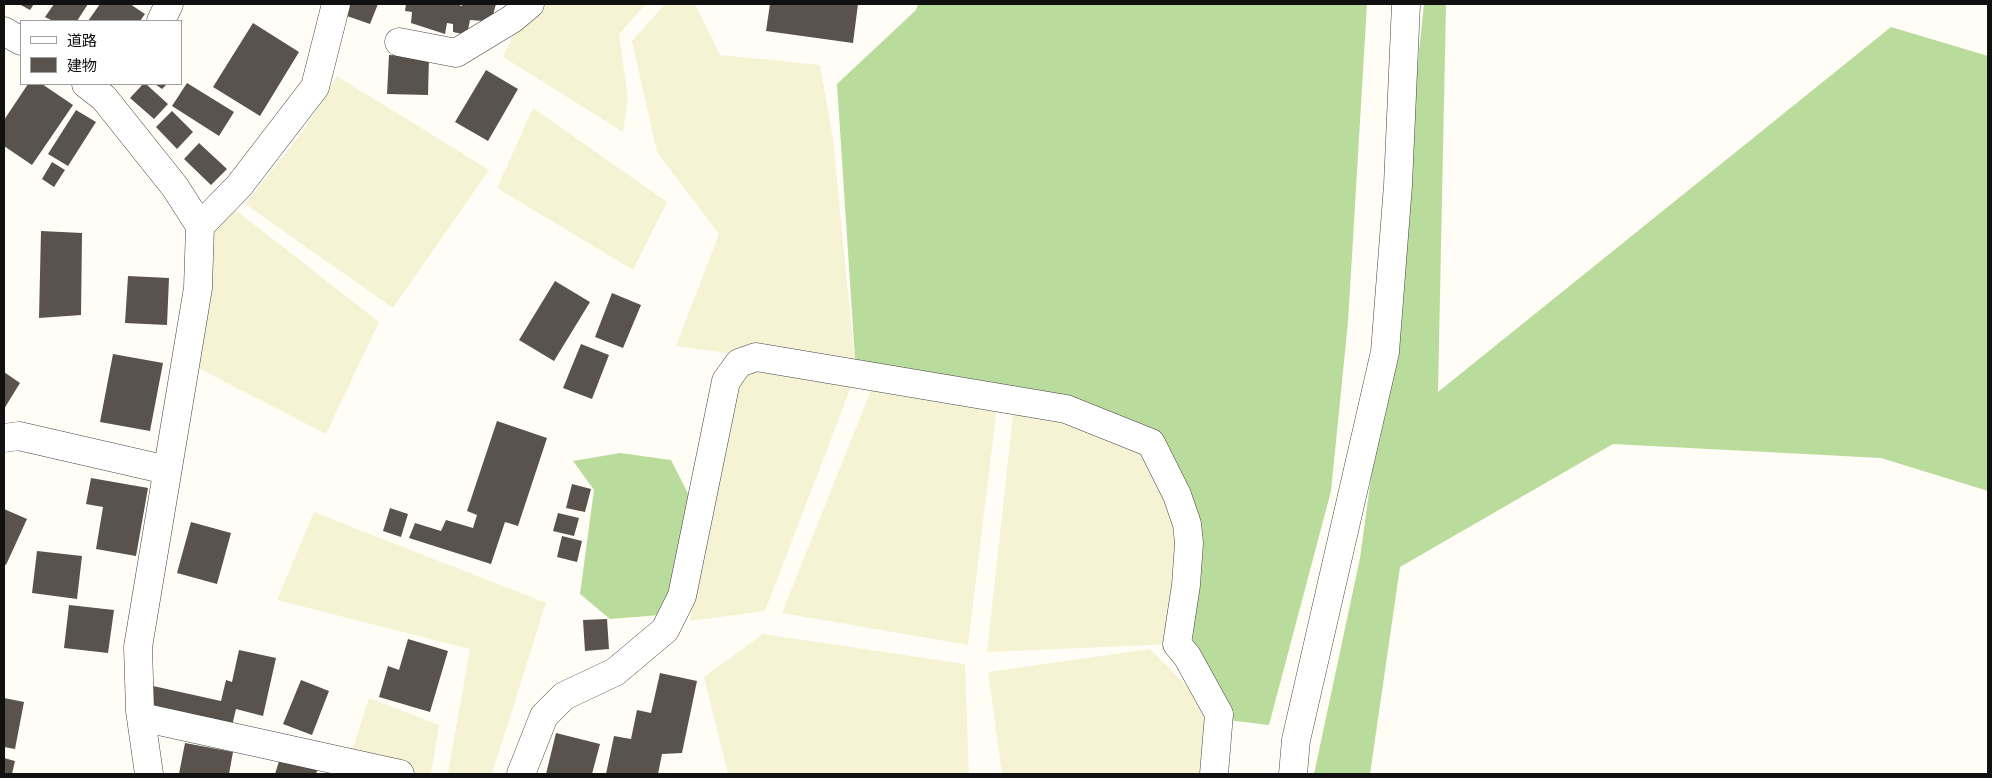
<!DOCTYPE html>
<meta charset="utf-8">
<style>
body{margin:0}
#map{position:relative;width:1992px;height:778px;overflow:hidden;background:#fffdf5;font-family:Merriweather,"Noto Sans JP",serif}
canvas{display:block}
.frame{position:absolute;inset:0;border:5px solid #111;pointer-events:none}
.legend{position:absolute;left:20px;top:20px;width:162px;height:65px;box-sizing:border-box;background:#fff;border:1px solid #a0a0a0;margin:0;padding:6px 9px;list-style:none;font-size:15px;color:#111}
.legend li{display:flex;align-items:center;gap:10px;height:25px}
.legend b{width:25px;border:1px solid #a0a0a0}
</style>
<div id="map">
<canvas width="1992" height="778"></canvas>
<div class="frame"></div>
<ul class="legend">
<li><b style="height:6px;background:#fff"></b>道路</li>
<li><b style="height:14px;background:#5a524d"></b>建物</li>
</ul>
</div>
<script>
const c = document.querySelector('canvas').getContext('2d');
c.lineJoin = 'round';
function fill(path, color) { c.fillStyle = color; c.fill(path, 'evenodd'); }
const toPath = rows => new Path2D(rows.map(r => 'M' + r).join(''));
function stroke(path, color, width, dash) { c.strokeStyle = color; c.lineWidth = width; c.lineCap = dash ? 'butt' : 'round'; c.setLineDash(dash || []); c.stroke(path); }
const farmland = toPath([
 [527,4,646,4,619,34,628,98,623,132,503,57],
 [665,4,695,4,720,55,820,65,833,139,856,374,765,611,690,621,726,381,754,357,676,346,719,234,657,152,632,41],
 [337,76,489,170,393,308,245,204,307,126],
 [533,108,667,202,633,270,497,188],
 [224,201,379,322,326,434,198,368,200,226],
 [871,390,998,398,968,645,782,613],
 [1015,397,1151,443,1189,543,1177,644,987,652],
 [314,512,546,603,492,774,448,773,470,649,277,600],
 [763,634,965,664,969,774,728,774,704,677],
 [1150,649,1219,719,1214,774,1002,774,988,672],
 [369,698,439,725,431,774,347,774,348,763]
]);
const forest = toPath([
 [918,4,1367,4,1348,322,1331,491,1269,725,1219,719,1195,671,1182,502,1152,435,856,374,837,84,916,10],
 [1424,4,1446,4,1438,392,1891,27,1988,56,1988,491,1881,458,1613,444,1400,567,1370,774,1314,774,1360,558,1383,390],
 [620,453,671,460,699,515,673,614,610,619,580,594,594,490,573,461]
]);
const building = toPath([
 [19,4,34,4,30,10],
 [54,4,88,4,77,21,53,21,45,17],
 [100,4,130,4,145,14,140,21,88,21],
 [348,4,378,4,370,24,344,15],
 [406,4,456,4,462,6,462,4,496,4,493,15,484,21,470,20,467,35,453,32,453,24,447,23,445,34,411,23,412,12,405,11],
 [770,4,858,4,853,43,766,31],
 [253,23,299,52,260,116,213,87],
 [389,55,429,57,428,95,387,94],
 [486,70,518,89,488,141,455,122],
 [187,83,234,112,219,136,172,106],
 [28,84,42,84,73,105,32,165,4,146,4,120],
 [143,84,146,84,168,104,154,119,130,98],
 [155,84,167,84,162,89],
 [76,110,96,122,68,166,48,154],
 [172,111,193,132,177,149,156,127],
 [199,143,227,169,211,185,184,159],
 [52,162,65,170,54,187,42,179],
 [41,231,82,233,81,315,39,318],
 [128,276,169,278,167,325,125,323],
 [555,281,590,302,554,361,519,340],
 [612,293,641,305,623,348,595,337],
 [581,344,609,355,592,399,563,388],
 [113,354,163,363,150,431,100,422],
 [4,372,20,383,4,409],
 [497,421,547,438,518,526,505,522,491,564,409,538,415,523,441,531,446,520,473,528,477,515,467,511],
 [91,478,148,488,136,556,96,549,103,507,86,504],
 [572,484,591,489,585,512,566,508],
 [390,508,408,514,401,537,383,531],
 [4,509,27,519,6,565,4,564],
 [558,513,579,518,574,536,553,531],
 [191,522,231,533,217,584,177,573],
 [562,536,582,541,577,562,557,557],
 [37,551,82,556,77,599,32,593],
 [69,605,114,610,108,653,64,648],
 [607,619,609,649,585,651,583,620],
 [408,639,448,651,430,712,379,697,388,666,399,670],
 [239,650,276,658,263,716,236,709,231,730,147,711,153,686,221,701,226,680,232,682],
 [660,673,697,681,682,753,662,754,658,774,606,774,614,736,631,739,637,710,651,713],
 [301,680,329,691,312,735,283,724],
 [4,698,24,702,15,749,4,747],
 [556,733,600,744,592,774,546,774],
 [185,743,233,752,229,774,179,774],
 [4,758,15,761,12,774,4,774],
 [280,758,318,768,316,774,275,774]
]);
const minor = toPath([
 [161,21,169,4],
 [4,31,21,41],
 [399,42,456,53,512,19,530,4],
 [86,84,104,98,175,187,200,226,198,288,138,647,140,711,149,774],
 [200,226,239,186,315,87,336,4],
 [4,438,19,436,167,470],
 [141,717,400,774],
 [521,774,544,716,564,696,615,672,665,630,682,596,726,381,739,363,756,357,1066,409,1151,443,1177,495,1187,524,1189,543,1186,585,1177,644,1187,656,1219,714,1214,774],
 [1293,774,1296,740,1385,352,1398,185,1406,4]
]);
fill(farmland, '#f6f3d4');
fill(forest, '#b9dc9c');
fill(building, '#5a524d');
stroke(minor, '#444', 29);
stroke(minor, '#fff', 28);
</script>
